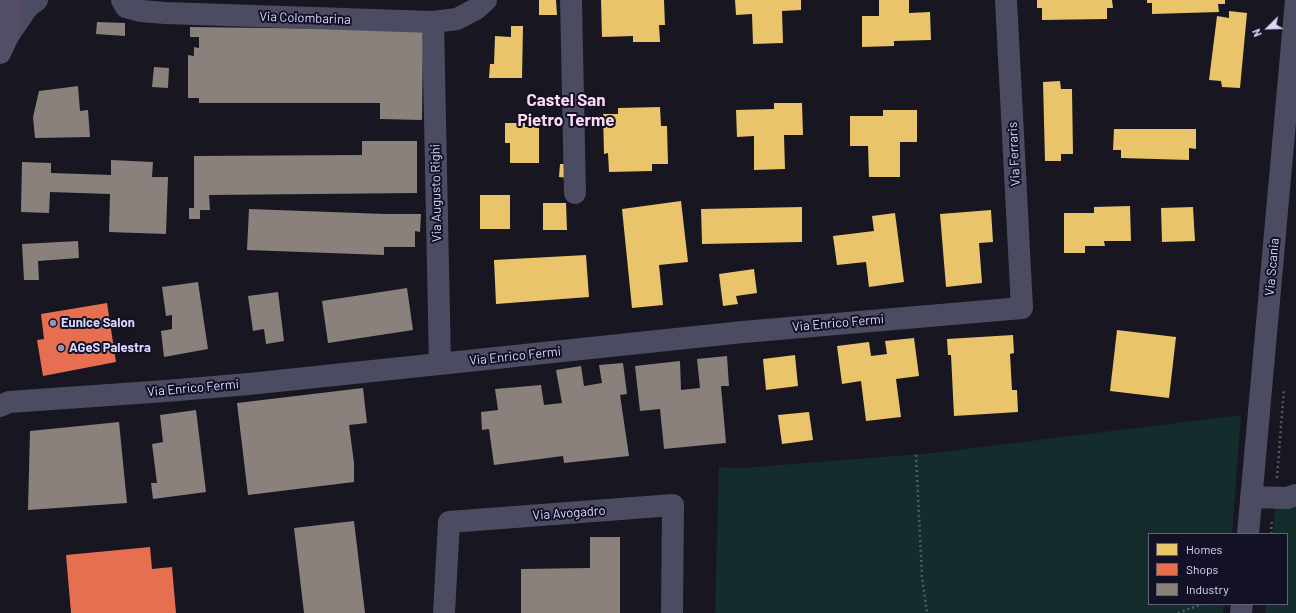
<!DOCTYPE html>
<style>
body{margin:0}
#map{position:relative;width:1296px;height:613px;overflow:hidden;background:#171621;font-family:Barlow,sans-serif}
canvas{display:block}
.legend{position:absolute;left:1148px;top:533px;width:140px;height:72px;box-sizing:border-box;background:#131126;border:1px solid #63617c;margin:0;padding:5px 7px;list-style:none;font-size:12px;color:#dad8fd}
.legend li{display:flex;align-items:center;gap:8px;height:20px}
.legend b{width:20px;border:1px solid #63617c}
.north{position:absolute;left:1248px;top:8px;width:40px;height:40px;-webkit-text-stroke:3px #131126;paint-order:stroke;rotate:247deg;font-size:11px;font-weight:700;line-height:16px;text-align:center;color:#dad8fd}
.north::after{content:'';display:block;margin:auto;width:14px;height:18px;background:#dad8fd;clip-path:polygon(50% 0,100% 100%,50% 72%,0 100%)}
</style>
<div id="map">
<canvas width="1296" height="613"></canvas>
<ul class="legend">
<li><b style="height:11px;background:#e9c46a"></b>Homes</li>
<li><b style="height:11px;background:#e76f51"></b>Shops</li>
<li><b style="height:11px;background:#8a817c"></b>Industry</li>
</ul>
<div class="north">N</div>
</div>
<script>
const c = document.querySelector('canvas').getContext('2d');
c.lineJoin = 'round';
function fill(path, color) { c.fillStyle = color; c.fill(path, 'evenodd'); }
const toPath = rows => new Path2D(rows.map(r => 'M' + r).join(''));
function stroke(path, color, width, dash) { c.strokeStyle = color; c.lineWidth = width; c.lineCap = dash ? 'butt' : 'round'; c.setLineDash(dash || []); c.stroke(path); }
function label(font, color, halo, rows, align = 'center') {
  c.font = font + ' Barlow,sans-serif'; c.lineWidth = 4; c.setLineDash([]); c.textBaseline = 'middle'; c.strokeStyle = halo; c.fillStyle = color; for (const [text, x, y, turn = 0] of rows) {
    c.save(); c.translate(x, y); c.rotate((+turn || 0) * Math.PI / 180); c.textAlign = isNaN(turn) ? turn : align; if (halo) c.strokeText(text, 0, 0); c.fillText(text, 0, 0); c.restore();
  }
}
const green = toPath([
 [1241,415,1232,534,1149,534,1149,604,1224,604,1223,613,715,613,719,467,741,468,933,453],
 [1296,495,1296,613,1265,613,1266,604,1287,604,1287,534,1273,534,1276,498]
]);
const homes = toPath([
 [539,0,556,0,557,15,539,15],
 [601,0,664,0,665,25,659,25,660,42,633,42,633,36,602,37],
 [735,0,801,0,801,10,782,11,783,43,753,44,752,14,736,15],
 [879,0,909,0,909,13,930,12,931,40,894,41,894,46,862,47,862,16,879,16],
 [1037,0,1112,0,1113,8,1107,8,1107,19,1042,20,1042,8,1037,8],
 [1147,0,1225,0,1225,4,1218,4,1219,12,1152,14,1152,3,1147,3],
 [1229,11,1247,13,1240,88,1222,87,1221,81,1209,80,1217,16,1229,18],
 [511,26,523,26,522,78,489,78,490,64,494,64,495,36,511,37],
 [1060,81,1061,89,1072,89,1073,154,1061,154,1061,161,1045,161,1043,82],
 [774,103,802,103,803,135,784,135,785,169,754,170,754,136,737,137,736,110,774,109],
 [660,107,661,126,667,126,668,164,652,164,652,171,609,172,608,153,604,154,603,114,618,114,618,108],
 [883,110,917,110,917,142,900,142,900,177,869,177,868,146,850,146,850,116,883,116],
 [505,123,525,123,525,127,539,127,539,163,510,163,510,143,505,143],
 [1114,129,1196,129,1196,149,1189,148,1189,160,1121,158,1121,150,1113,150],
 [560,164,571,164,570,178,559,177],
 [480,195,510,195,510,229,480,229],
 [681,201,688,262,659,265,663,305,632,308,622,209],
 [543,203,566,203,567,230,543,230],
 [1130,206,1131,241,1104,241,1105,246,1085,246,1085,253,1064,253,1064,213,1094,213,1094,207],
 [802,207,802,242,702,244,701,209],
 [1193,207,1195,241,1162,242,1161,208],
 [991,210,993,242,979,243,982,283,946,287,940,214],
 [895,213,904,282,869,287,866,262,837,265,833,236,874,231,872,216],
 [586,255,589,297,496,304,494,260],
 [754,269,757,293,736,296,738,304,723,306,719,274],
 [1117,330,1176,337,1169,398,1110,391],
 [1013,335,1014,353,1010,354,1012,390,1017,390,1018,412,954,416,951,355,948,355,947,339],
 [914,338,919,376,896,379,901,417,866,421,861,381,842,384,837,346,869,342,871,356,887,354,885,341],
 [795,355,798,386,766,390,763,359],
 [809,412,813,440,782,444,778,415]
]);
const shops = toPath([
 [107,303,116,362,43,376,37,340,44,339,41,314],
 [150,547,152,569,172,567,176,613,71,613,66,555]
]);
const industry = toPath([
 [97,22,125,23,125,36,96,34],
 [190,27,423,30,422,120,380,119,380,103,199,103,199,98,188,98,188,55,194,56,194,47,199,48,199,37,190,37],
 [154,67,169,68,168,88,152,87],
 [78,86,80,111,88,110,90,137,35,138,33,117,39,91],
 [362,141,417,141,417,193,209,195,210,210,200,210,200,219,189,219,189,208,194,208,194,156,362,155],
 [111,160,153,162,152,177,168,177,166,234,109,232,110,194,50,192,49,213,21,212,22,162,51,163,51,173,111,175],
 [249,209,385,214,421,214,420,232,415,231,415,247,384,247,384,255,247,250],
 [78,241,79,258,38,261,39,280,24,280,22,244],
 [198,282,208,349,164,357,161,331,172,329,172,315,166,316,162,287],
 [407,288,413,330,328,343,322,301],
 [278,292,284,341,266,344,264,329,253,331,248,296],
 [727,356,729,386,721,386,726,443,664,449,660,409,640,411,635,366,680,361,681,390,700,388,697,359],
 [623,363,627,394,620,395,629,456,564,463,563,456,494,465,489,429,482,430,481,412,498,410,495,389,541,385,544,405,562,403,556,370,581,366,584,386,602,383,599,365],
 [363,388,367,423,349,425,354,463,354,482,248,495,237,403],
 [196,410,206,492,153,499,151,483,157,483,152,444,163,442,160,415],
 [119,422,127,503,28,510,30,431],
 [354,521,365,613,304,613,294,528],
 [590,537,620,537,620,613,521,613,521,569,590,568]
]);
const path = toPath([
 [916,455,922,577,927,613],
 [1277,478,1284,389],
 [1271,534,1272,519],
 [1178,613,1202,604]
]);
const minor = toPath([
 [122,0,126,7,141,11,165,13,433,22,457,19,476,9,486,0],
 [571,0,575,193],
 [433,22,440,364],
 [8,36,27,8,37,0],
 [0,406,9,402,166,391,249,384,743,332,1022,308,1006,0],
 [1251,497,1287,498,1296,495],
 [1248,534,1296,0],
 [444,613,449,522,673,505,672,613],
 [1241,613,1242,604]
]);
const primary = toPath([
 [0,53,8,36,10,22,10,0]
]);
const markers = [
 [53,323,4,"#9694b0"],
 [61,348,4,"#9694b0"]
];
const streetNames = [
 ["Via Colombarina",305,18,2],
 ["Via Ferraris",1014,154,-93],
 ["Via Augusto Righi",436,193,-91],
 ["Via Scania",1272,267,-85],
 ["Via Enrico Fermi",838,323,-5],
 ["Via Enrico Fermi",515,356,-6],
 ["Via Enrico Fermi",193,388,-5],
 ["Via Avogadro",569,513,-4]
];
const poiNames = [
 ["Eunice Salon",61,323],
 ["AGeS Palestra",69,348]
];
const districtNames = [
 ["Castel San",566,100],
 ["Pietro Terme",566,120]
];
fill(green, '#142c2b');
fill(homes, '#e9c46a');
fill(shops, '#e76f51');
fill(industry, '#8a817c');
stroke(path, '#4d5c68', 2.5, [2, 3]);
stroke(minor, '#4b4c61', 22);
stroke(primary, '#534d66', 22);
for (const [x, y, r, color] of markers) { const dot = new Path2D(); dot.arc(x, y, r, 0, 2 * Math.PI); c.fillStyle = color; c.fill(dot); stroke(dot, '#131126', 1.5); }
label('13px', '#dad8fd', '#131126', streetNames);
label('bold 13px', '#dad8fd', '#131126', poiNames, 'left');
label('bold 17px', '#fddaf2', '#131126', districtNames);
</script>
